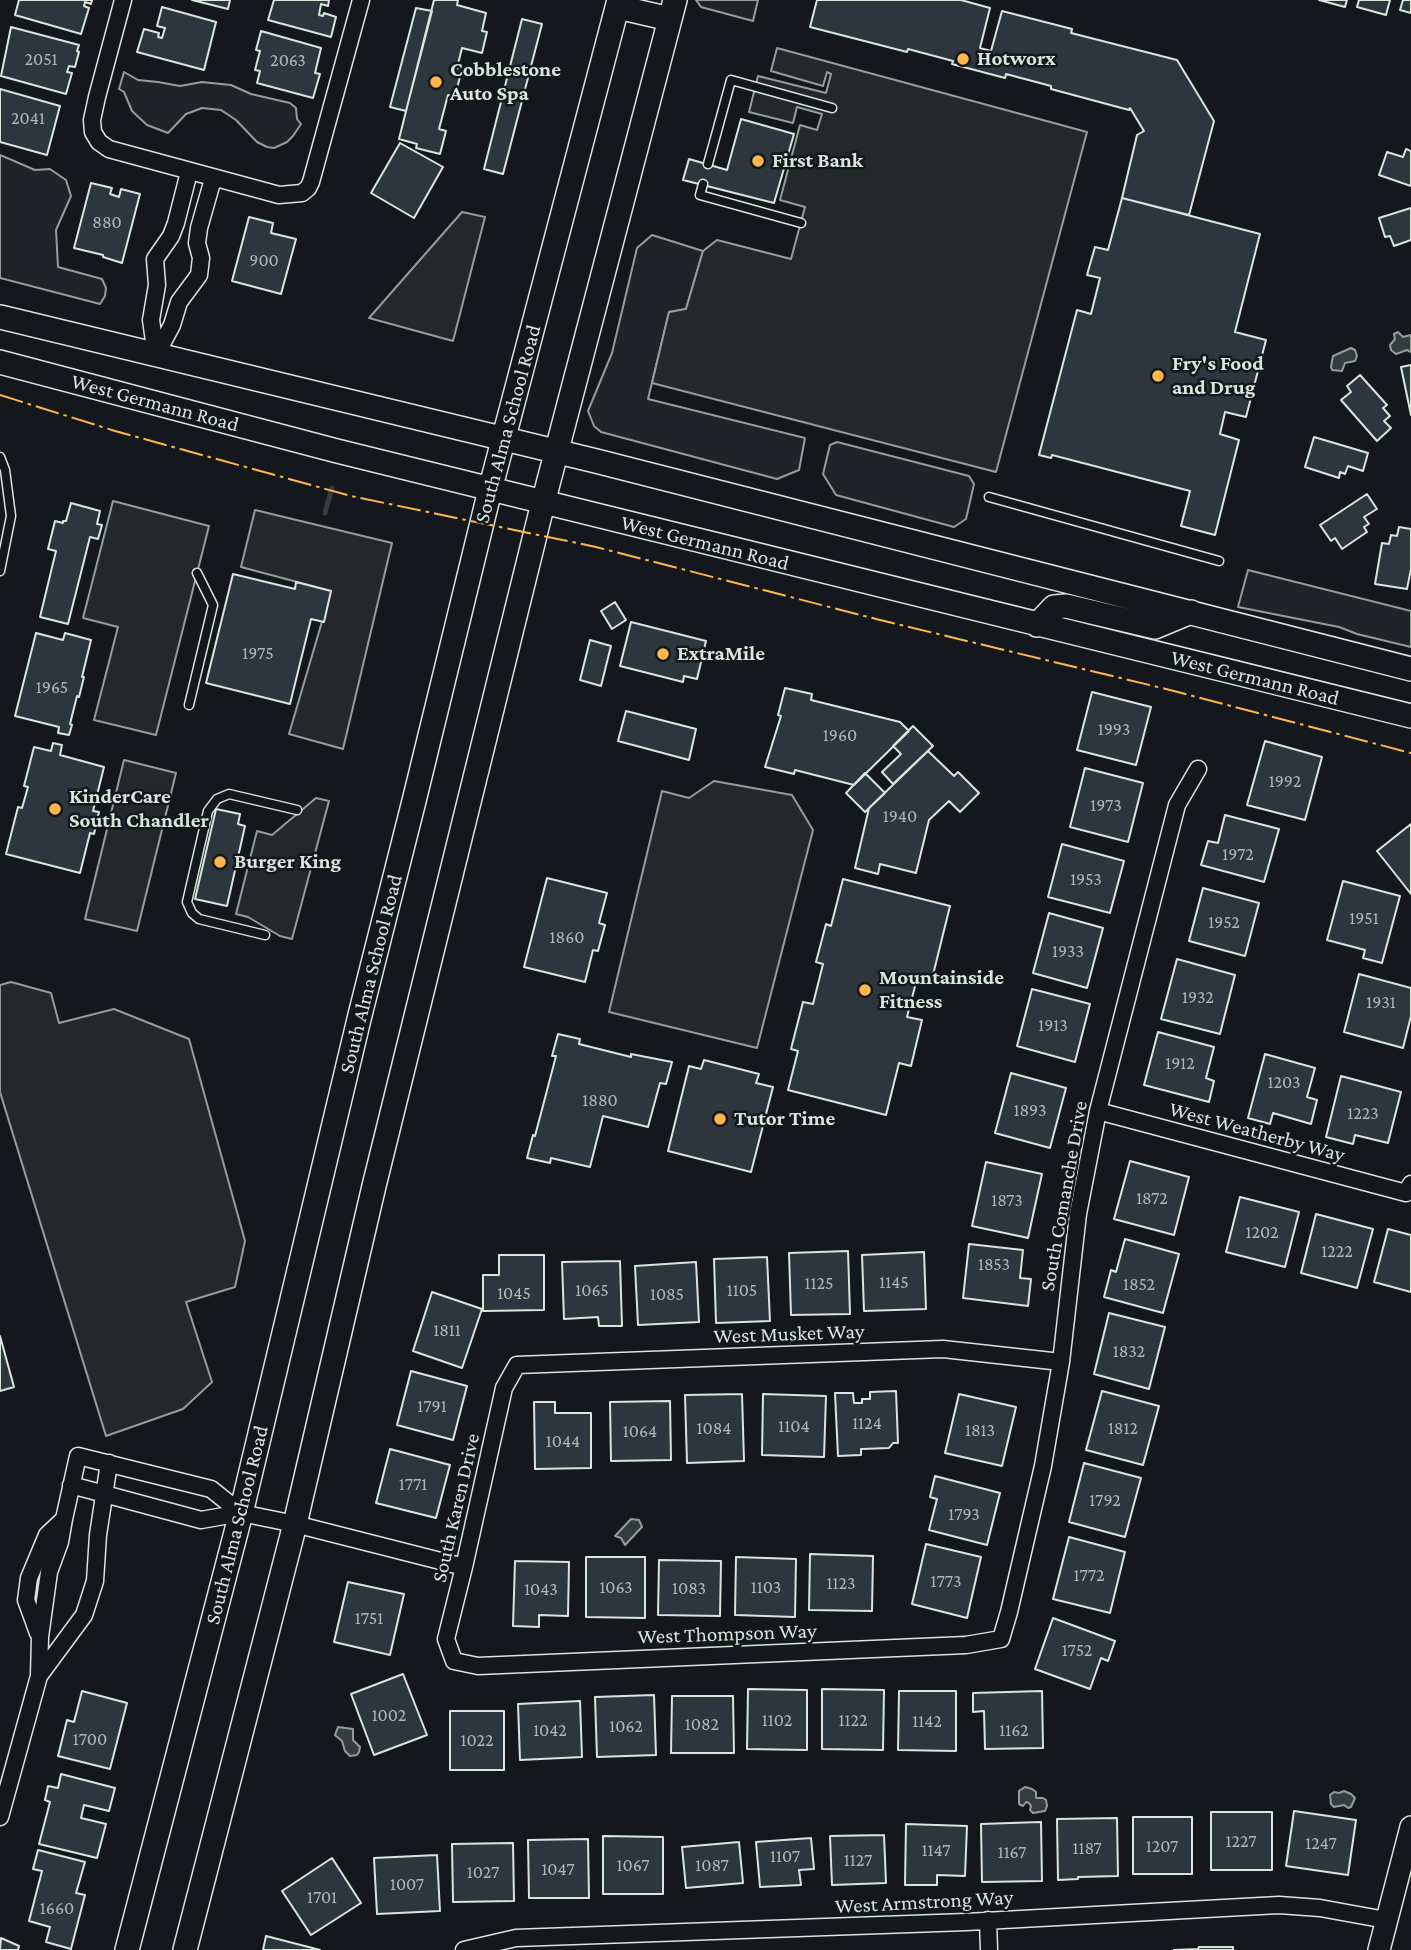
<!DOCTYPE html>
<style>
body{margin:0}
canvas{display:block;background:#14181c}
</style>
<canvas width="1411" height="1950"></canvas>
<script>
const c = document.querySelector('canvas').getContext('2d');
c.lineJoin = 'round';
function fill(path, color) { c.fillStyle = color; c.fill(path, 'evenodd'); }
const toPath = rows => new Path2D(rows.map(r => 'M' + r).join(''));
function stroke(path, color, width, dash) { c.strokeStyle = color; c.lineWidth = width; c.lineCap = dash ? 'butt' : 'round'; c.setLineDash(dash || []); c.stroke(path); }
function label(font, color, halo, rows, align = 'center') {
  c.font = font + ' "Crimson Pro",serif'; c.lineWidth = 5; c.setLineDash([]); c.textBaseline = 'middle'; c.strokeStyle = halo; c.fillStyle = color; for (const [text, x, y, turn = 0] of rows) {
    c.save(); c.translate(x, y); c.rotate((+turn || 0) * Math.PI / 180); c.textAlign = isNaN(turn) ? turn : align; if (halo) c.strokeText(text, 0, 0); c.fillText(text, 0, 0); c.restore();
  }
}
const green = toPath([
 [696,0,758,0,753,21,701,7,696,0],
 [124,72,138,80,158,82,180,86,202,82,231,85,251,94,290,103,296,108,297,119,301,124,293,136,287,142,274,148,267,147,257,142,236,120,221,110,202,108,186,114,168,133,147,125,132,111,124,92,119,89,124,72],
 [0,155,35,170,50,169,66,180,71,196,56,230,58,267,102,279,106,288,105,296,100,304,0,278,0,155],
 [652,235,703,251,686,309,669,312,648,399,805,438,799,470,777,479,601,432,594,426,588,411,612,353,637,248,652,235],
 [837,442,969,476,974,484,966,519,954,527,836,495,823,474,830,445,837,442],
 [1248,570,1411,611,1411,647,1357,634,1339,627,1238,607,1248,570]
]);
const parking = toPath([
 [777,48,1087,132,996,472,652,383,669,312,686,309,703,251,717,240,791,259,805,207,780,200,800,125,817,130,822,114,797,107,793,123,749,112,758,76,826,93,831,74,827,72,823,86,771,71,777,48],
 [462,212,485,217,453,341,369,318,462,212],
 [113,501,209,526,156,735,94,720,118,627,83,618,113,501],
 [255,510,392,543,343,749,289,734,331,591,241,567,255,510],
 [124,760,176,773,137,931,85,919,124,760],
 [714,781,792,795,813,830,757,1048,609,1012,662,791,689,798,714,781],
 [316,798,329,801,292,939,280,936,248,917,236,914,257,831,272,835,316,798],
 [11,982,51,993,59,1023,114,1009,189,1039,245,1241,235,1287,186,1302,212,1382,183,1409,106,1436,0,1092,0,985,11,982]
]);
const water = toPath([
 [1398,332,1403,337,1411,335,1411,352,1407,350,1396,354,1391,350,1390,345,1395,339,1394,334,1398,332],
 [1351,348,1355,350,1357,356,1355,361,1345,363,1342,371,1332,370,1331,367,1333,356,1351,348],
 [631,1519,639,1520,642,1527,625,1545,621,1538,615,1536,631,1519],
 [338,1727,353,1729,353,1740,360,1747,359,1752,357,1755,350,1756,345,1751,342,1741,335,1735,338,1727],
 [1025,1787,1032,1789,1036,1792,1036,1798,1043,1798,1046,1800,1047,1806,1045,1811,1033,1813,1030,1810,1031,1806,1029,1803,1026,1802,1023,1806,1019,1804,1019,1791,1025,1787],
 [1344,1791,1351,1794,1355,1798,1351,1807,1348,1808,1344,1805,1334,1807,1331,1804,1330,1795,1334,1792,1339,1793,1344,1791]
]);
const stream = toPath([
 [325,513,332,488]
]);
const building = toPath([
 [19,0,92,0,91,4,85,2,84,6,89,8,81,34,15,15,19,0],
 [192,0,230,0,228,9,192,0],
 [274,0,329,0,328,6,321,4,319,15,323,16,324,13,336,17,331,37,268,20,274,0],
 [434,0,458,0,457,5,486,13,482,31,487,32,482,53,462,48,457,68,462,69,455,96,448,95,439,129,446,131,440,154,416,148,417,144,399,139,434,0],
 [817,0,961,0,990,8,980,48,991,51,1002,11,1072,29,1071,33,1177,60,1214,121,1189,215,1122,198,1137,135,1144,131,1130,108,1129,110,1051,89,1051,86,1006,74,1005,78,952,64,953,61,908,49,907,52,810,27,817,0],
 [1319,0,1347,0,1345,7,1319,0],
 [1359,0,1390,0,1386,15,1357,7,1359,0],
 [1403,0,1411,0,1411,13,1400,10,1403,0],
 [162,7,216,22,204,70,137,52,144,29,159,33,158,37,162,38,165,28,157,26,162,7],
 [416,8,432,11,406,111,390,107,416,8],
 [522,19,542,24,503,174,484,169,522,19],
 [11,27,79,45,77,51,79,52,75,67,69,66,67,72,72,73,66,94,1,76,11,27],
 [261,31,321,48,315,73,320,74,313,98,257,83,260,71,255,70,260,51,256,50,261,31],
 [0,89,60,106,47,155,0,142,0,89],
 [741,119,794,134,774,203,683,180,689,159,727,170,741,119],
 [400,143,443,167,414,218,371,193,400,143],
 [1406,149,1411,151,1411,186,1379,175,1387,152,1403,157,1406,149],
 [91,183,112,188,110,194,119,197,121,189,140,194,122,263,103,257,103,255,74,248,91,183],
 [1122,198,1260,234,1235,332,1266,340,1246,417,1225,412,1220,434,1239,440,1215,535,1181,526,1190,491,1052,455,1051,458,1039,455,1077,310,1091,314,1100,278,1087,275,1095,247,1108,250,1122,198],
 [1411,208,1411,240,1394,246,1390,236,1385,237,1379,218,1411,208],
 [249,217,273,223,271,233,296,239,281,294,232,281,249,217],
 [1411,365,1411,415,1401,367,1411,365],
 [1360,375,1387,405,1383,408,1390,416,1384,421,1391,428,1377,441,1341,400,1351,392,1347,386,1360,375],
 [1314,437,1368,453,1363,471,1348,466,1345,474,1340,472,1339,478,1305,467,1314,437],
 [1367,494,1377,509,1364,517,1369,524,1364,527,1367,532,1342,549,1335,538,1331,541,1320,525,1367,494],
 [71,503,100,511,97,524,102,525,98,539,90,537,68,624,40,617,56,551,48,549,55,521,63,523,63,521,66,521,71,503],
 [1399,527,1411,529,1411,569,1407,589,1375,584,1382,543,1389,544,1391,535,1397,536,1399,527],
 [233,574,295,589,296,582,331,591,324,622,311,619,290,704,206,683,233,574],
 [615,602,626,620,612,629,601,611,615,602],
 [631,622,706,641,697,679,684,676,683,682,620,666,631,622],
 [36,633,63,640,65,633,91,640,82,677,84,677,79,697,77,696,70,724,72,725,69,735,58,733,59,727,15,716,36,633],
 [590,640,611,646,601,686,580,680,590,640],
 [785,688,812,694,811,700,900,722,909,731,854,785,795,770,794,774,765,767,781,716,778,715,785,688],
 [1092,692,1151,707,1136,765,1077,750,1092,692],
 [626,711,696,729,689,760,618,741,626,711],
 [913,726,933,746,893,784,882,772,901,754,893,746,913,726],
 [1265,741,1322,757,1305,820,1247,805,1265,741],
 [53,743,62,745,60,755,104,767,93,811,99,812,94,834,90,833,80,873,6,854,18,807,22,808,28,787,24,786,34,747,51,751,53,743],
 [928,751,954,776,958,772,979,793,960,812,949,801,929,820,916,873,880,864,878,874,855,868,869,808,928,751],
 [1085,768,1143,783,1128,842,1070,827,1085,768],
 [865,773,885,793,865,812,846,793,865,773],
 [216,809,240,814,238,824,245,826,227,906,195,899,216,809],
 [1225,815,1279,829,1264,882,1201,865,1208,841,1218,843,1225,815],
 [1411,824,1411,894,1377,851,1411,824],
 [1062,844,1124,861,1110,913,1048,897,1062,844],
 [547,878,607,893,599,923,605,925,598,951,593,950,585,982,524,967,547,878],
 [843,879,950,906,932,979,918,975,907,1017,922,1020,911,1066,899,1063,886,1115,788,1090,798,1051,791,1049,803,1002,813,1004,823,964,816,962,826,924,831,926,843,879],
 [1343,881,1400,896,1382,963,1363,958,1365,950,1327,940,1343,881],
 [1203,888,1259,903,1245,956,1189,941,1203,888],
 [1049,913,1103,928,1087,988,1033,973,1049,913],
 [1177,959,1235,975,1220,1034,1161,1019,1177,959],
 [1359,974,1411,988,1411,1016,1403,1048,1344,1032,1359,974],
 [1032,989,1090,1004,1075,1062,1017,1046,1032,989],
 [1158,1032,1214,1047,1206,1078,1214,1081,1209,1102,1144,1085,1158,1032],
 [558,1034,580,1039,579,1044,631,1057,631,1054,672,1062,666,1084,660,1083,648,1127,603,1116,590,1167,551,1158,550,1163,527,1158,533,1135,535,1136,556,1056,552,1056,558,1034],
 [1265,1054,1315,1068,1307,1097,1317,1100,1311,1124,1273,1113,1270,1124,1248,1118,1265,1054],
 [704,1060,759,1074,756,1083,773,1087,751,1172,668,1151,689,1066,701,1069,704,1060],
 [1011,1073,1066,1088,1050,1148,995,1133,1011,1073],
 [1341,1076,1401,1092,1388,1143,1355,1135,1353,1144,1326,1137,1341,1076],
 [1130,1161,1189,1177,1174,1235,1114,1219,1130,1161],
 [986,1162,1042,1174,1028,1238,972,1226,986,1162],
 [1240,1197,1299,1212,1285,1267,1226,1252,1240,1197],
 [1316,1214,1373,1229,1357,1288,1301,1273,1316,1214],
 [1388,1229,1411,1235,1411,1292,1374,1282,1388,1229],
 [1125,1239,1179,1254,1163,1313,1104,1297,1111,1270,1116,1272,1125,1239],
 [969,1244,1023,1250,1020,1278,1031,1279,1028,1306,963,1298,969,1244],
 [848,1251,850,1314,791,1315,789,1253,848,1251],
 [924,1252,926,1309,864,1311,862,1255,924,1252],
 [499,1255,544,1255,544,1310,483,1311,483,1275,499,1275,499,1255],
 [767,1257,770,1321,716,1323,714,1259,767,1257],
 [620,1261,622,1326,599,1326,598,1317,564,1319,562,1262,620,1261],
 [696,1262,699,1322,638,1325,635,1266,696,1262],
 [432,1292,482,1309,462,1368,413,1351,432,1292],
 [1109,1313,1165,1327,1149,1389,1094,1374,1109,1313],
 [0,1336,14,1387,0,1391,0,1336],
 [411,1371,467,1386,453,1440,397,1425,411,1371],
 [896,1391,898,1443,893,1443,889,1448,861,1449,861,1455,838,1456,835,1393,853,1393,854,1403,862,1403,862,1399,870,1399,870,1392,896,1391],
 [1102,1391,1159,1406,1143,1465,1086,1450,1102,1391],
 [742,1394,744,1461,687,1463,685,1395,742,1394],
 [763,1394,826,1396,824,1457,762,1455,763,1394],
 [959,1394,1016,1407,1002,1466,945,1453,959,1394],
 [670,1401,671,1460,611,1461,610,1402,670,1401],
 [534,1402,555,1402,555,1413,591,1413,591,1468,535,1469,534,1402],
 [390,1449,450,1465,436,1518,376,1503,390,1449],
 [1084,1463,1141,1478,1125,1537,1069,1522,1084,1463],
 [935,1476,1000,1493,987,1545,929,1530,937,1499,930,1497,935,1476],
 [1069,1537,1125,1552,1110,1613,1053,1599,1069,1537],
 [926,1544,981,1557,967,1618,912,1604,926,1544],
 [810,1554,873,1556,872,1611,809,1610,810,1554],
 [586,1557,645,1557,645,1618,586,1617,586,1557],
 [736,1557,796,1559,795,1617,735,1615,736,1557],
 [659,1560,721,1561,720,1616,658,1615,659,1560],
 [515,1561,569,1562,568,1616,539,1615,539,1627,513,1626,515,1561],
 [348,1582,404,1594,390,1655,334,1642,348,1582],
 [1053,1618,1115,1641,1108,1661,1101,1658,1090,1689,1035,1669,1053,1618],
 [403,1674,427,1735,374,1755,351,1694,403,1674],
 [748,1689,807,1690,807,1750,747,1749,748,1689],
 [822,1689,884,1690,883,1750,822,1749,822,1689],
 [82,1691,127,1703,110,1769,58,1756,67,1720,74,1722,82,1691],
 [899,1691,956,1691,956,1751,898,1750,899,1691],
 [1042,1691,1043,1748,985,1749,984,1711,973,1712,973,1693,1042,1691],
 [654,1695,656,1755,597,1757,595,1697,654,1695],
 [672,1696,733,1696,734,1753,671,1753,672,1696],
 [580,1701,582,1757,520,1760,518,1704,580,1701],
 [450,1711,504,1711,504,1770,450,1770,450,1711],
 [61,1774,115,1788,109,1811,84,1805,81,1818,106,1824,97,1858,39,1844,50,1802,45,1800,48,1786,58,1788,61,1774],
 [1294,1811,1356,1820,1348,1875,1286,1866,1294,1811],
 [1211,1812,1272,1812,1272,1870,1211,1870,1211,1812],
 [1133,1817,1192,1817,1192,1874,1133,1874,1133,1817],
 [1117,1818,1118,1876,1078,1877,1078,1879,1058,1880,1057,1819,1117,1818],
 [1041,1822,1042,1881,982,1882,981,1824,1041,1822],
 [906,1824,967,1826,965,1876,937,1875,937,1885,905,1885,906,1824],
 [884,1835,886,1883,832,1885,830,1836,884,1835],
 [603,1836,663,1837,663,1894,603,1894,603,1836],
 [811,1838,814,1869,799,1870,801,1885,760,1887,756,1842,811,1838],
 [588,1839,589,1898,529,1898,528,1840,588,1839],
 [739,1842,743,1883,686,1888,682,1847,739,1842],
 [513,1843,514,1901,453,1902,452,1844,513,1843],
 [38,1850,85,1862,76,1893,85,1895,71,1949,46,1942,50,1927,29,1921,42,1871,33,1869,38,1850],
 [437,1855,440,1911,377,1914,374,1858,437,1855],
 [332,1858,361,1903,311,1935,282,1891,332,1858],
 [266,1936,320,1950,263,1950,266,1936],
 [1,1938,19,1946,18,1950,0,1950,1,1938],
 [1199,1947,1233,1947,1233,1950,1174,1950,1198,1949,1199,1947]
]);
const service = toPath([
 [708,164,731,80,832,108],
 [703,184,700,195,801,223],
 [0,457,5,470,11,516,0,571],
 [989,497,1219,561],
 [189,705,213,605,197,573],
 [265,935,199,919,192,913,187,902,208,811,217,799,229,794,297,810]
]);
const minor = toPath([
 [123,0,97,97,92,120,93,132,99,142,109,149,279,195,302,193,308,188,311,182,361,0],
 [156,355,151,320,157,285,155,259,171,236,176,223,189,172],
 [156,355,172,325,179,302,199,275,201,258,197,243,199,228,213,179],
 [1098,1111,1406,1193,1411,1184],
 [1061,1362,943,1349,517,1365,504,1388,464,1567,446,1639,454,1661,478,1666,966,1645,1001,1639,1009,1612,1043,1466,1061,1362,1078,1214,1098,1111,1177,805,1198,769],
 [71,1485,201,1520,241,1513,295,1524,464,1567],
 [38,1633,26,1600,29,1578,47,1535,64,1519],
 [39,1676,84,1615,95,1581,98,1535,109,1463],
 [0,1817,39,1676,40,1637,49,1572,60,1542,64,1519,78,1456,211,1489,241,1513],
 [988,1920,989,1950],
 [464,1950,516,1938,966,1922,1279,1905,1320,1908,1386,1920]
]);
const tertiary = toPath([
 [1379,1950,1411,1827]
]);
const secondary = toPath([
 [618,7,670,19],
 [0,317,596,461,1411,669],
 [0,362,337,451,1411,716],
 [1037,625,1054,607,1066,606,1155,627,1191,612],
 [127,1950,241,1513,360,1015,414,801,490,490,619,0],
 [185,1950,295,1524,374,1186,543,503,675,0]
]);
const power = toPath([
 [0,395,115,431,351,496,596,547,880,620,1166,689,1411,753]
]);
const markers = [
 [963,59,7,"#ffb74d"],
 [436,82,7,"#ffb74d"],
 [758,161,7,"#ffb74d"],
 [1158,376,7,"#ffb74d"],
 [663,654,7,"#ffb74d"],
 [55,809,7,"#ffb74d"],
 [220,862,7,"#ffb74d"],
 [865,990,7,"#ffb74d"],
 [720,1119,7,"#ffb74d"]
];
const numberNames = [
 ["2051",41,59],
 ["2063",288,60],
 ["2041",28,118],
 ["880",107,222],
 ["900",264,260],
 ["1975",258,653],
 ["1965",52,687],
 ["1993",1114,729],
 ["1960",840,735],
 ["1992",1285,781],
 ["1973",1106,805],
 ["1940",900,816],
 ["1972",1238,854],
 ["1953",1086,879],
 ["1951",1364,918],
 ["1952",1224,922],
 ["1860",567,937],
 ["1933",1068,951],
 ["1932",1198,997],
 ["1931",1381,1002],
 ["1913",1053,1025],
 ["1912",1180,1063],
 ["1203",1284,1082],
 ["1880",600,1100],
 ["1893",1030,1110],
 ["1223",1363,1113],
 ["1872",1152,1198],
 ["1873",1007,1200],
 ["1202",1262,1232],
 ["1222",1337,1251],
 ["1853",994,1264],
 ["1145",894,1282],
 ["1125",819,1283],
 ["1852",1139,1284],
 ["1065",592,1290],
 ["1105",742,1290],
 ["1045",514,1293],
 ["1085",667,1294],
 ["1811",447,1330],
 ["1832",1129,1351],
 ["1791",432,1406],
 ["1124",867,1423],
 ["1104",794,1426],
 ["1084",714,1428],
 ["1812",1123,1428],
 ["1813",980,1430],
 ["1064",640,1431],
 ["1044",563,1441],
 ["1771",413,1484],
 ["1792",1105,1500],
 ["1793",964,1514],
 ["1772",1089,1575],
 ["1773",946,1581],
 ["1123",841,1583],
 ["1063",616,1587],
 ["1103",766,1587],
 ["1083",689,1588],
 ["1043",541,1589],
 ["1751",369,1618],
 ["1752",1077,1650],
 ["1002",389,1715],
 ["1102",777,1720],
 ["1122",853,1720],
 ["1142",927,1721],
 ["1082",702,1724],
 ["1062",626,1726],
 ["1042",550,1730],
 ["1162",1014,1730],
 ["1700",90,1739],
 ["1022",477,1740],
 ["1227",1241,1841],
 ["1247",1321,1843],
 ["1207",1162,1846],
 ["1187",1087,1848],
 ["1147",936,1850],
 ["1167",1012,1852],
 ["1107",785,1856],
 ["1127",858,1860],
 ["1067",633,1865],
 ["1087",712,1865],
 ["1047",558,1869],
 ["1027",483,1872],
 ["1007",407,1884],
 ["1701",322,1897],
 ["1660",57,1908]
];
const poiNames = [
 ["Hotworx",977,59],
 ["Cobblestone",450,70],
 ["Auto Spa",450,94],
 ["First Bank",772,161],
 ["Fry's Food",1172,364],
 ["and Drug",1172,388],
 ["ExtraMile",677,654],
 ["KinderCare",69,797],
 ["South Chandler",69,821],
 ["Burger King",234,862],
 ["Mountainside",879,978],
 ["Fitness",879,1002],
 ["Tutor Time",734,1119]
];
const streetNames = [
 ["West Germann Road",155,403,15],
 ["South Alma School Road",508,424,-75],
 ["West Germann Road",705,543,14],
 ["West Germann Road",1255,678,14],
 ["South Alma School Road",371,974,-76],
 ["West Weatherby Way",1257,1132,15],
 ["South Comanche Drive",1064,1196,-80],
 ["West Musket Way",789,1334,-2],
 ["South Karen Drive",456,1508,-77],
 ["South Alma School Road",237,1525,-76],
 ["West Thompson Way",727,1634,-2],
 ["West Armstrong Way",924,1902,-3]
];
fill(green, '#202428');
stroke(green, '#939e99', 2);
fill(parking, '#24282b');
stroke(parking, '#939e99', 2);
fill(water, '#363b3e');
stroke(water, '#939e99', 2);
stroke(stream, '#363b3e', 5);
fill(building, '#2c363c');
stroke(building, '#d8e6dc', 2);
stroke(service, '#d8e6dc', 11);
stroke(minor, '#d8e6dc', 19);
stroke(tertiary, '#d8e6dc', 24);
stroke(secondary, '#d8e6dc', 26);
stroke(service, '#14181c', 8);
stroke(minor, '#14181c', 16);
stroke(tertiary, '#14181c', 21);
stroke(secondary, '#14181c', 23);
stroke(power, '#ffb74d', 2, [24, 5, 3.5, 5]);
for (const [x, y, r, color] of markers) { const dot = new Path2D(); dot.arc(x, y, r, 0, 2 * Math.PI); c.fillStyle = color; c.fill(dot); stroke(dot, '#14181c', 2.5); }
label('18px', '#adbab4', null, numberNames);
label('bold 21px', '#d8e6dc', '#14181c', poiNames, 'left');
label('21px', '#d8e6dc', '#14181c', streetNames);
</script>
